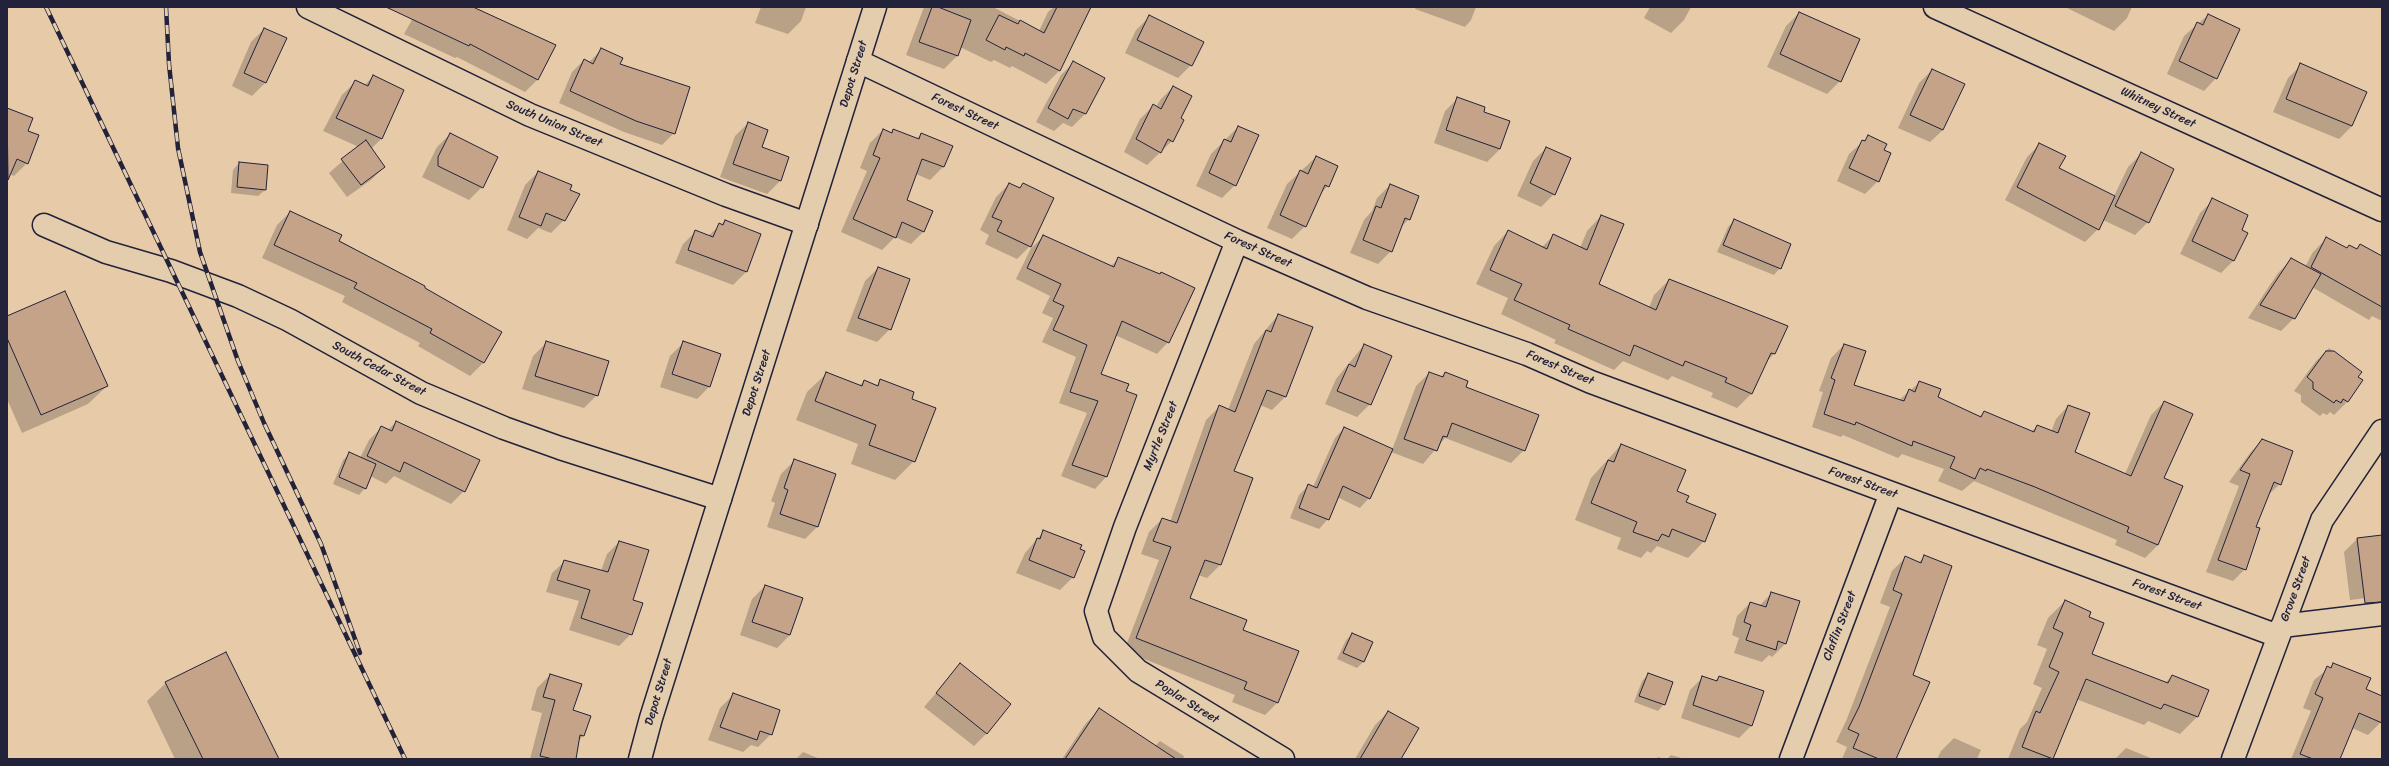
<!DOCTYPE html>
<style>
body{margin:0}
#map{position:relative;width:2389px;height:766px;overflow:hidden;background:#e7caa8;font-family:Sriracha,sans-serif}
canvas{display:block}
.frame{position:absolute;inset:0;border:8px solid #22223b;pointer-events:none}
</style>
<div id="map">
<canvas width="2389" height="766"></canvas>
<div class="frame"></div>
</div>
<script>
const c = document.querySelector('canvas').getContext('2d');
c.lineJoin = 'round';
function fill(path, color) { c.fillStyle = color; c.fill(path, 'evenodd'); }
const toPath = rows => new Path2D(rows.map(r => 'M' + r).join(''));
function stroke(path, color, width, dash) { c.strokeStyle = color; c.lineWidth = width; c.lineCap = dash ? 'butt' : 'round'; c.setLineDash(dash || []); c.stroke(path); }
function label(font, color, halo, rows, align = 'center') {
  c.font = font + ' Sriracha,sans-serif'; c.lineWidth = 3.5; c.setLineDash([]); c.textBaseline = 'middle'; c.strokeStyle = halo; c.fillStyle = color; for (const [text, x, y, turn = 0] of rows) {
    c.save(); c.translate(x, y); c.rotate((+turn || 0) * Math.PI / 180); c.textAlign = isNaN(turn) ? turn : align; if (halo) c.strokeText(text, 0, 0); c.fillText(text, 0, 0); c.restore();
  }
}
const shadow = toPath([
 [419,7,471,7,555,45,538,79,525,92,457,57,455,58,404,34],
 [761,7,806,7,801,21,788,34,755,23],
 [924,7,993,7,1039,31,1048,12,1054,7,1077,7,1088,12,1059,71,1046,84,1012,66,1010,68,994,60,991,62,960,47,957,56,944,69,906,55],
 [1416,7,1476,7,1471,20,1465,27,1415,9],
 [1650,7,1691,7,1684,20,1671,33,1644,18],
 [2065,7,2132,7,2127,18,2114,31],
 [1799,13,1840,81,1827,94,1767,67,1786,26],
 [2208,15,2216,78,2204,91,2167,74,2184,36],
 [1149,17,1191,65,1178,78,1125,53,1136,30],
 [264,29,265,83,252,96,232,86,251,42],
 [602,49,618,65,674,133,662,145,624,132,559,103,572,72,584,60,589,62],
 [1074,62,1103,78,1085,114,1072,127,1063,123,1054,131,1036,122,1061,75],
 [2301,65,2352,126,2339,139,2273,112,2288,78],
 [1932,70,1943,130,1930,142,1898,128,1919,83],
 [373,76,381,139,371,149,384,167,371,180,347,197,329,173,359,147,323,131,342,95,355,82,364,86],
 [1173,87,1180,119,1172,141,1147,165,1124,152,1140,119,1153,106,1156,107,1160,100],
 [1458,98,1482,112,1500,149,1487,162,1434,143,1445,111],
 [12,111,27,131,27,163,14,176,7,173,7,117],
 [748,123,760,148,788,158,780,181,767,194,720,177,735,136],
 [1238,127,1235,185,1222,198,1196,186,1211,154],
 [883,130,890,133,893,130,916,139,921,134,943,167,930,180,916,174,905,201,924,231,911,244,895,237,882,250,841,232,867,171,860,168,870,143],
 [450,134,482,187,469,200,422,177,437,147],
 [1868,137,1883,150,1878,181,1865,194,1837,181,1849,154],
 [2040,144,2058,169,2114,196,2128,167,2141,154,2148,222,2135,235,2103,220,2098,229,2085,242,2005,200,2027,157],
 [1546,148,1554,194,1541,207,1517,196,1533,161],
 [1316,157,1328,186,1320,194,1305,226,1292,239,1267,228,1287,184],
 [239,163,265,190,258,196,231,193,233,170],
 [538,172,569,191,564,220,551,233,538,228,527,239,507,230,525,185],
 [1009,184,1019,189,1023,184,1030,246,1017,259,985,244,989,235,980,230,996,197],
 [1390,185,1409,219,1401,227,1391,251,1378,264,1350,253,1364,220,1372,211,1377,198],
 [2213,200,2240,230,2234,260,2221,273,2180,254,2200,213],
 [290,212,500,332,483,363,470,376,418,346,420,343,342,302,345,296,262,258,277,225],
 [1601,216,1598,285,1649,308,1654,295,1669,280,1774,354,1765,363,1751,394,1737,408,1711,397,1713,393,1672,376,1668,380,1623,361,1614,370,1554,343,1556,340,1501,314,1508,298,1476,284,1494,246,1508,231,1542,247,1553,236,1580,248,1587,231],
 [725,221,760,235,746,272,733,285,675,263,683,244,696,231,708,236],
 [1734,221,1780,268,1774,275,1717,252,1728,227],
 [1043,237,1110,267,1119,258,1168,342,1157,354,1115,335,1100,374,1125,392,1136,396,1106,477,1095,489,1061,476,1087,413,1059,403,1076,357,1042,342,1053,318,1042,313,1050,296,1016,279,1031,248],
 [2326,239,2346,249,2356,249,2360,246,2382,257,2382,321,2372,316,2369,320,2312,287,2294,318,2281,331,2248,318,2278,273,2291,260,2305,267,2313,252],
 [878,268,890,329,877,342,846,331,865,281],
 [1278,315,1285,397,1272,410,1260,405,1232,472,1220,565,1207,578,1198,575,1189,599,1242,630,1278,702,1265,715,1232,702,1235,695,1124,651,1159,560,1141,554,1149,532,1162,519,1170,522,1206,420,1219,407,1228,410,1254,344],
 [7,317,107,386,88,404,22,433,7,399],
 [546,343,597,395,584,408,522,389,533,356],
 [683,343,710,386,697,399,660,387,670,356],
 [1364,345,1370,404,1357,417,1325,404,1336,379],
 [1844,345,1853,386,1899,400,1920,382,1937,397,1979,417,1984,412,2031,432,2037,426,2051,432,2056,419,2068,406,2074,453,2125,474,2151,415,2164,402,2163,479,2182,487,2158,545,2145,558,2115,545,2117,540,1974,481,1962,491,1938,481,1944,469,1902,454,1898,458,1843,435,1841,437,1812,427,1823,392,1819,391,1831,358],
 [2329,348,2361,372,2357,377,2362,381,2347,402,2334,415,2330,412,2327,415,2323,413,2320,416,2301,402,2301,395,2294,391,2316,361],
 [1429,373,1441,377,1445,373,1464,388,1524,450,1511,463,1445,438,1423,464,1391,452,1369,498,1360,508,1337,497,1328,519,1319,529,1290,518,1299,495,1309,485,1313,487,1335,438,1344,428,1392,450,1416,386],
 [826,374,859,386,864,381,876,386,881,380,911,399,914,461,895,480,851,464,858,444,796,420,807,392],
 [396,422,464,491,451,504,394,476,386,484,370,476,365,488,359,495,333,484,343,460,349,454,360,458,369,440,382,427,388,430],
 [2262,440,2280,484,2267,496,2255,527,2245,569,2233,581,2206,572,2239,486,2229,482,2250,453],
 [1621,445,1676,492,1685,503,1704,541,1688,558,1657,546,1651,553,1647,551,1641,558,1617,549,1621,538,1575,520,1591,478],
 [794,461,818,526,805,539,767,527,775,503,771,501,781,474],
 [1044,531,1079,550,1073,577,1060,590,1016,573,1025,553],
 [2382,536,2382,596,2350,600,2344,552,2357,539],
 [619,542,632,601,631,634,619,646,569,630,579,601,546,592,552,573,564,562,601,571,607,554],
 [1925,556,1932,615,1935,616,1912,676,1895,759,1842,759,1847,747,1836,742,1846,721,1890,607,1880,603,1892,571,1905,558,1918,563],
 [765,586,790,635,777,648,740,635,752,599],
 [1771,594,1785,644,1772,657,1769,655,1762,662,1734,653,1739,638,1732,635,1737,616,1750,603,1759,606],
 [2065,601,2087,618,2090,654,2165,683,2172,676,2207,691,2197,717,2180,734,2148,721,2144,725,2076,699,2051,759,2008,759,2020,729,2027,722,2042,688,2033,684,2047,649,2037,645,2048,618],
 [1352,634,1363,662,1357,668,1337,659,1346,640],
 [2334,664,2365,690,2382,697,2381,722,2368,735,2352,728,2339,759,2291,759,2311,711,2303,708,2314,680],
 [960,665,986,734,974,746,924,707],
 [550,675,572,711,583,736,578,741,575,759,530,759,542,713,531,710,537,688],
 [1648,675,1664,704,1658,711,1634,702,1642,681],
 [1703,677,1715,681,1719,677,1752,725,1739,738,1681,718,1690,690],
 [166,683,274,759,175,759,147,701],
 [733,695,771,734,758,747,751,745,743,752,708,740,720,708],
 [1099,710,1155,746,1160,741,1184,756,1183,759,1062,759,1086,723],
 [1388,712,1400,759,1355,759,1375,725],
 [1954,738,1981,750,1977,759,1937,759,1941,751],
 [2126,748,2153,759,2115,759],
 [803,752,820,759,796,759],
 [1671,755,1685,759,1667,759],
 [1658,757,1665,759,1656,759]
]);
const building = toPath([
 [386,7,473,7,556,45,538,80,470,44,469,46,386,7],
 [932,7,938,7,971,20,958,56,919,42,932,7],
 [1057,7,1091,7,1060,71,1025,53,1024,56,1006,47,1005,50,986,40,999,15,1018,24,1020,20,1044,33,1057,7],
 [1799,12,1860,39,1841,82,1780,54,1799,12],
 [2208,14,2240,29,2217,79,2179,61,2197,22,2203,25,2208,14],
 [1149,15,1204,42,1192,66,1137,40,1149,15],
 [264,28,287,38,266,83,244,73,264,28],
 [601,48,623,58,620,64,690,87,675,134,636,121,570,91,584,59,593,64,601,48],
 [1073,61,1105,78,1086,114,1073,109,1068,119,1048,108,1073,61],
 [2300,63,2367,92,2352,126,2286,99,2300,63],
 [1932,69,1965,84,1943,130,1910,115,1932,69],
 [373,75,404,90,382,139,336,118,355,80,368,86,373,75],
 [1173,86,1192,96,1181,118,1184,120,1173,142,1168,139,1161,153,1136,139,1153,104,1161,109,1173,86],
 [1457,97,1485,107,1484,112,1510,121,1500,149,1446,130,1457,97],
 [7,108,33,118,28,131,39,135,28,164,17,159,8,180,7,108],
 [748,122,768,130,762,147,789,157,781,181,733,164,748,122],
 [1238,126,1259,135,1236,186,1209,173,1224,139,1231,142,1238,126],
 [883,129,892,133,893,129,919,139,921,133,953,146,944,167,922,159,907,200,933,211,924,232,902,222,896,238,853,219,880,158,873,155,883,129],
 [450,133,498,157,483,188,438,166,438,157,450,133],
 [1868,135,1887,144,1884,150,1891,153,1879,182,1849,168,1862,140,1865,141,1868,135],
 [366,140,385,167,361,185,341,159,366,140],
 [2039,143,2066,156,2059,168,2115,196,2099,230,2017,187,2039,143],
 [1546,147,1571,158,1555,195,1530,183,1546,147],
 [2141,152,2174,169,2149,223,2115,206,2141,152],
 [1316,156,1338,166,1329,187,1325,185,1306,227,1280,215,1300,170,1308,174,1316,156],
 [239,162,268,165,266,190,237,187,239,162],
 [538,171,572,185,570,190,580,194,565,221,546,213,541,226,519,217,538,171],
 [1009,183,1020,188,1023,183,1054,198,1031,247,997,231,1002,221,992,217,1009,183],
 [1390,184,1419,196,1410,220,1405,218,1392,252,1363,240,1376,206,1381,208,1390,184],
 [2212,198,2248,215,2242,230,2248,233,2234,261,2192,241,2212,198],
 [290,211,342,235,339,241,425,286,425,288,502,332,484,363,430,333,432,329,354,288,357,283,274,245,290,211],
 [1601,215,1624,224,1599,284,1656,310,1669,279,1788,326,1775,354,1771,353,1752,394,1725,382,1727,378,1685,361,1683,366,1634,345,1630,356,1568,329,1570,325,1514,300,1522,284,1490,270,1508,230,1547,249,1553,234,1587,250,1601,215],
 [1734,219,1791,244,1781,269,1723,245,1734,219],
 [725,220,761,234,747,272,688,250,695,230,713,237,719,223,723,225,725,220],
 [1043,235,1114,267,1118,257,1160,274,1161,272,1195,288,1169,343,1122,321,1101,374,1129,384,1126,391,1137,395,1107,477,1072,465,1098,401,1070,392,1087,345,1053,330,1064,306,1053,301,1061,284,1027,268,1043,235],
 [2326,237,2347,248,2349,245,2357,249,2360,244,2382,256,2382,307,2311,267,2326,237],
 [2291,258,2321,274,2295,319,2260,305,2291,258],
 [878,267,910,279,891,330,858,318,878,267],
 [65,291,108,386,41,415,7,338,7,316,65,291],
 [1278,314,1313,327,1286,397,1267,390,1234,471,1253,478,1221,565,1205,560,1190,598,1247,620,1243,630,1299,651,1278,703,1244,689,1247,682,1136,638,1171,547,1153,541,1162,518,1177,523,1219,405,1235,412,1266,330,1271,332,1278,314],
 [546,341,609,361,598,396,535,376,546,341],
 [683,341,721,354,710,387,672,374,683,341],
 [1364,344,1392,356,1371,405,1337,391,1349,364,1355,367,1364,344],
 [1844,344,1866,351,1854,385,1904,401,1909,389,1915,392,1919,381,1941,389,1938,397,1981,417,1984,411,2034,432,2037,425,2058,433,2068,405,2090,413,2075,452,2131,476,2164,401,2193,414,2164,478,2183,486,2158,545,2127,532,2129,527,2035,487,1987,469,1986,471,1980,468,1975,479,1950,468,1955,457,1913,441,1912,446,1856,422,1855,425,1824,414,1835,380,1831,378,1844,344],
 [2326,351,2334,351,2362,372,2358,377,2363,380,2348,402,2343,399,2341,403,2336,400,2334,403,2313,389,2313,382,2307,377,2326,351],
 [826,372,862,386,864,380,878,386,880,379,914,392,912,399,936,408,915,462,869,445,876,425,815,401,826,372],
 [1429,372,1443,377,1445,372,1468,381,1466,387,1539,415,1525,451,1452,423,1447,437,1443,436,1437,451,1404,439,1429,372],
 [396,421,480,460,465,492,404,462,400,472,367,456,381,426,392,431,396,421],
 [1344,427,1393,449,1370,499,1343,486,1329,520,1299,508,1308,484,1317,488,1344,427],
 [2262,439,2293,451,2281,485,2274,482,2256,527,2260,528,2246,570,2218,560,2250,474,2240,470,2262,439],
 [1621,444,1686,470,1677,491,1689,496,1686,502,1716,514,1705,542,1672,529,1669,537,1662,534,1658,541,1633,532,1637,522,1591,503,1608,460,1614,462,1621,444],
 [349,452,376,464,366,489,339,477,349,452],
 [794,459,836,474,818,527,780,514,788,490,784,488,794,459],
 [1043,530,1082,545,1080,549,1085,551,1074,578,1029,560,1037,538,1040,539,1043,530],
 [2382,535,2382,602,2365,603,2357,538,2382,535],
 [619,541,649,550,633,600,643,603,632,635,581,618,590,590,557,580,564,560,608,572,619,541],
 [1924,555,1952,566,1913,675,1930,682,1896,759,1879,759,1853,748,1859,734,1848,729,1859,707,1902,594,1893,590,1905,556,1921,563,1924,555],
 [765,585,803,598,790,635,752,622,765,585],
 [1771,592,1800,601,1786,644,1778,641,1776,650,1746,640,1751,625,1744,622,1750,602,1766,607,1771,592],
 [2065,600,2091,612,2089,617,2104,623,2092,654,2168,683,2172,675,2209,690,2198,717,2164,704,2161,709,2086,679,2053,759,2022,747,2036,711,2040,713,2059,672,2049,667,2063,633,2053,628,2065,600],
 [1352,633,1373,642,1364,662,1343,653,1352,633],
 [226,652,279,759,203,759,165,682,226,652],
 [960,663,1011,704,987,734,936,693,960,663],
 [2333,663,2371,678,2366,689,2382,696,2382,723,2359,713,2340,759,2313,759,2300,754,2323,698,2315,694,2327,666,2331,668,2333,663],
 [1648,673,1673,682,1665,705,1639,696,1648,673],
 [550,674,582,684,573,710,591,716,584,736,580,735,576,759,553,759,540,756,555,700,543,697,550,674],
 [1702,676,1717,681,1719,676,1764,691,1752,726,1693,705,1702,676],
 [733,693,780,710,772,735,760,731,757,740,720,727,733,693],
 [1099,708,1176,759,1065,759,1099,708],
 [1388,711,1419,728,1401,759,1360,759,1388,711]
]);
const minor = toPath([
 [308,7,530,115,726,195,807,224],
 [1935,7,2382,210],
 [858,61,1237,241,1367,298,1527,354,1591,382,2278,636],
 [44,225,106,252,171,271,238,296,289,320,421,393,504,428,560,448,720,499],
 [1237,241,1125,527,1096,611,1104,637,1138,671,1283,759],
 [2282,626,2382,614],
 [1791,759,1891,493],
 [2233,759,2322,520,2382,431]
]);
const secondary = toPath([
 [640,759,651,718,875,7]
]);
const rail = toPath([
 [46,7,405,759],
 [166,7,169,64,178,148,200,252,238,361,264,423,321,544,360,653]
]);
const streetNames = [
 ["Depot Street",854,74,-73],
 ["Whitney Street",2158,108,25],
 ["Forest Street",965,112,25],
 ["South Union Street",554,124,23],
 ["Forest Street",1258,250,24],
 ["Forest Street",1560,368,23],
 ["South Cedar Street",379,369,28],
 ["Depot Street",757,383,-72],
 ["Myrtle Street",1161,436,-68],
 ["Forest Street",1863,483,20],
 ["Grove Street",2296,589,-70],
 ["Forest Street",2167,595,20],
 ["Claflin Street",1840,626,-69],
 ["Depot Street",659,692,-73],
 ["Poplar Street",1187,702,32]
];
fill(shadow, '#0003');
fill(building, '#c4a389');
stroke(building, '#22223b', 1);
stroke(minor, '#22223b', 25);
stroke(secondary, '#22223b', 25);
stroke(minor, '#e4cdad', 22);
stroke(secondary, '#e4cdad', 22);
stroke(rail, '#22223b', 4.5);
stroke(rail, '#e4cdad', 3, [9]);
label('12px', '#22223b', '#e4cdad', streetNames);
</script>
